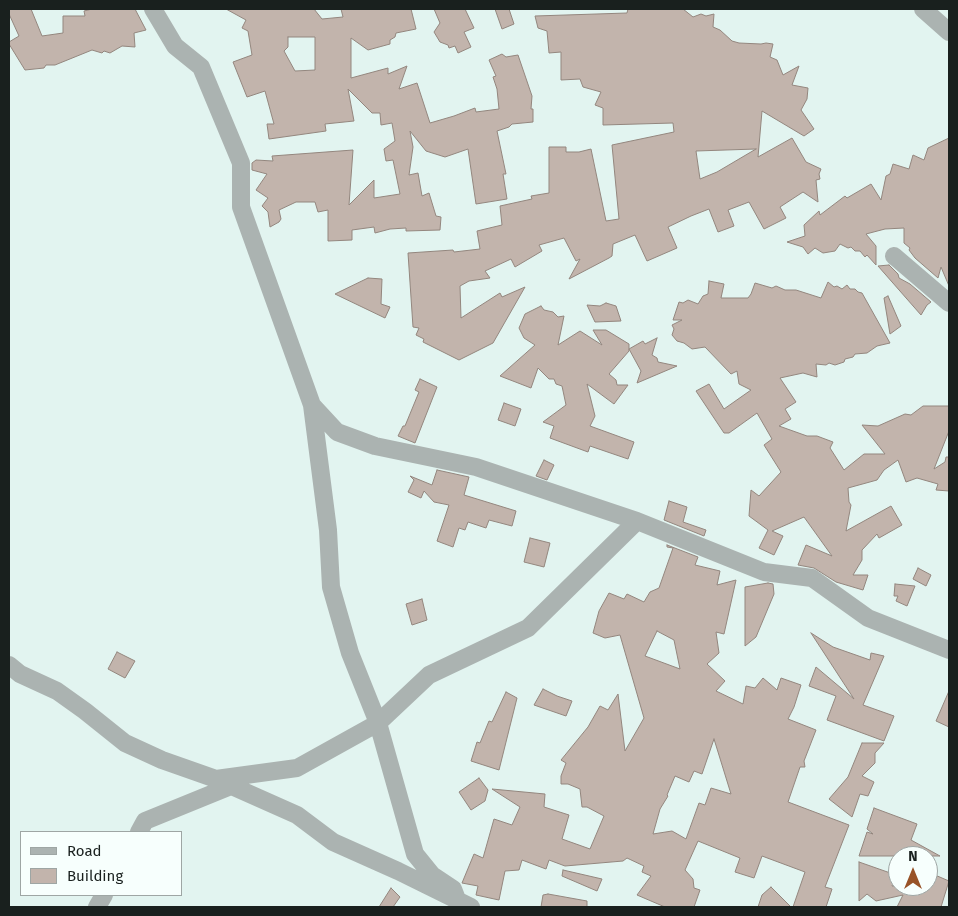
<!DOCTYPE html>
<style>
body{margin:0}
#map{position:relative;width:958px;height:916px;overflow:hidden;background:#e2f4f0;font-family:"Fira Sans",sans-serif}
canvas{display:block}
.frame{position:absolute;inset:0;border:10px solid #19201e;pointer-events:none}
.legend{position:absolute;left:20px;top:831px;width:162px;height:65px;box-sizing:border-box;background:#f7fffd;border:1px solid #9ea6a4;margin:0;padding:6px 9px;list-style:none;font-size:15px;color:#19201e}
.legend li{display:flex;align-items:center;gap:10px;height:25px}
.legend b{width:25px;border:1px solid #9ea6a4}
.north{position:absolute;left:888px;top:846px;width:50px;height:50px;box-sizing:border-box;background:#f7fffd;border:1px solid #9ea6a4;border-radius:50%;rotate:0deg;font-size:14px;font-weight:700;line-height:20px;text-align:center;color:#19201e}
.north::after{content:'';display:block;margin:auto;width:18px;height:22px;background:#985328;clip-path:polygon(50% 0,100% 100%,50% 72%,0 100%)}
</style>
<div id="map">
<canvas width="958" height="916"></canvas>
<div class="frame"></div>
<ul class="legend">
<li><b style="height:6px;background:#abb3b1"></b>Road</li>
<li><b style="height:14px;background:#c2b4ac"></b>Building</li>
</ul>
<div class="north">N</div>
</div>
<script>
const c = document.querySelector('canvas').getContext('2d');
c.lineJoin = 'round';
function fill(path, color) { c.fillStyle = color; c.fill(path, 'evenodd'); }
const toPath = rows => new Path2D(rows.map(r => 'M' + r).join(''));
function stroke(path, color, width, dash) { c.strokeStyle = color; c.lineWidth = width; c.lineCap = dash ? 'butt' : 'round'; c.setLineDash(dash || []); c.stroke(path); }
const building = toPath([
 [9,9,31,9,42,36,63,33,63,16,85,16,84,11,92,9,135,9,146,30,134,33,135,47,122,46,110,53,104,51,102,53,92,50,55,65,46,65,44,68,25,70,9,44,9,42,19,36,9,14,9,9],
 [226,9,314,9,322,19,343,17,341,9,411,9,416,29,396,33,395,37,390,40,390,44,368,50,351,38,351,78,388,68,388,74,407,66,399,89,417,83,430,123,454,116,475,108,476,112,499,109,497,89,493,77,496,76,489,60,502,54,506,57,518,55,532,96,531,109,533,109,533,122,512,124,509,127,497,131,506,174,503,174,507,199,476,204,468,149,445,157,426,151,410,131,413,147,409,175,418,173,422,196,429,193,436,216,441,217,440,230,406,231,406,228,390,229,375,233,374,227,352,230,352,240,328,241,328,210,318,212,315,202,296,202,279,210,281,219,279,222,270,227,268,212,262,206,268,198,256,190,267,174,252,170,252,163,256,160,273,161,272,156,353,150,349,205,374,180,374,198,400,194,393,160,386,161,384,149,395,141,392,123,381,125,380,113,372,113,348,89,354,121,325,124,326,131,269,139,267,124,274,124,265,91,247,97,233,62,252,55,248,31,242,28,246,20,226,9],
 [288,37,315,37,315,70,295,71,284,51,288,47,288,37],
 [434,9,465,9,474,28,464,32,471,47,458,53,455,46,449,48,448,45,440,42,434,32,440,23,434,9],
 [495,9,509,9,514,24,502,29,495,9],
 [628,9,683,9,693,17,701,14,706,16,714,14,713,27,720,30,732,41,739,43,761,44,766,43,773,44,770,57,777,60,783,75,799,66,792,85,808,88,807,99,801,110,814,129,804,136,762,111,758,157,792,138,806,162,821,169,819,174,820,179,816,180,818,202,803,192,780,207,786,218,764,229,749,202,728,210,734,226,718,232,709,209,691,216,668,227,677,248,647,261,635,235,613,244,612,256,609,258,569,279,580,259,576,261,564,238,539,245,542,251,515,267,511,259,485,271,490,278,469,281,460,286,461,318,500,293,502,297,525,287,493,343,459,360,423,342,424,339,416,335,419,328,413,327,408,253,453,250,454,252,480,249,477,231,502,225,500,206,532,199,531,196,549,193,549,147,566,147,566,152,579,152,591,149,606,221,619,219,612,145,674,132,673,123,603,125,603,108,595,105,601,92,583,87,580,79,561,80,561,52,549,53,547,31,538,28,535,16,627,13,628,9],
 [756,149,717,172,700,179,696,151,756,149],
 [949,138,949,286,941,267,938,278,915,258,909,250,910,248,904,243,904,228,885,229,866,234,876,246,876,265,867,255,865,257,860,251,855,251,851,247,848,248,840,244,835,251,823,253,815,248,808,254,803,247,787,242,805,236,804,225,819,211,820,215,845,196,847,198,871,184,881,200,886,176,890,174,893,164,909,169,913,155,924,160,928,148,949,138],
 [889,265,898,274,899,278,910,284,931,302,927,305,921,315,878,266,889,265],
 [368,278,382,279,381,304,390,307,385,318,335,294,368,278],
 [709,281,724,284,721,298,748,298,751,294,755,283,772,288,776,286,785,290,796,290,821,298,828,282,834,287,837,286,842,289,847,285,850,289,855,289,858,292,862,293,890,343,877,346,867,353,855,354,853,357,845,359,844,362,835,365,829,363,826,365,816,364,817,377,803,373,780,378,796,402,785,409,791,419,779,426,807,436,817,436,833,442,830,448,844,470,864,454,885,454,862,425,878,426,905,414,911,415,923,406,949,406,949,431,934,469,945,462,946,457,949,457,949,491,936,490,938,484,917,478,906,482,898,460,884,470,877,480,848,488,849,502,851,505,846,531,891,506,902,525,879,538,877,534,862,550,862,560,853,575,868,575,863,590,836,582,814,568,798,565,806,545,832,556,804,517,772,531,783,536,774,555,759,548,768,530,749,516,751,490,759,496,781,472,764,445,772,439,757,413,729,433,724,433,696,391,709,384,724,409,751,390,739,384,737,371,731,374,705,347,692,349,684,343,677,341,672,335,674,329,672,325,682,320,673,320,679,302,683,303,688,300,698,304,703,296,708,294,709,281],
 [888,296,901,326,890,334,884,298,888,296],
 [606,303,616,306,621,321,595,322,587,305,600,306,606,303],
 [541,306,544,310,553,312,558,317,564,316,558,345,580,331,602,345,593,330,606,330,629,344,629,351,609,374,616,380,617,385,628,385,614,404,587,384,595,416,590,426,634,442,628,459,590,446,588,452,550,438,554,426,543,422,566,405,562,386,556,384,554,379,549,379,538,368,531,388,500,376,535,345,524,338,519,328,525,314,541,306],
 [657,338,652,355,657,358,658,362,677,366,637,383,641,371,629,349,643,341,645,344,657,338],
 [420,379,437,387,415,443,398,436,403,426,405,426,419,392,415,390,420,379],
 [504,403,521,409,515,426,498,420,504,403],
 [544,460,554,465,547,480,536,476,544,460],
 [437,470,469,477,464,495,516,511,512,526,489,520,486,528,468,522,465,530,459,528,453,547,437,541,449,505,434,502,424,491,421,498,408,492,414,480,410,476,432,485,437,470],
 [669,501,687,507,683,522,706,530,704,536,664,520,669,501],
 [530,538,550,543,544,567,524,562,530,538],
 [667,545,698,557,695,565,720,571,717,585,736,580,724,634,716,632,719,653,707,664,725,681,716,691,743,704,746,686,755,688,763,678,777,690,781,678,801,685,794,707,788,719,816,730,804,761,805,767,800,767,788,802,849,825,825,887,832,889,826,907,793,907,805,872,762,856,754,878,735,872,740,858,698,841,685,870,693,879,694,888,700,890,694,907,665,907,637,895,651,876,642,872,644,866,627,858,623,861,565,866,549,860,546,869,522,860,519,870,505,871,499,900,476,895,478,886,462,883,474,854,483,858,494,819,512,825,520,807,492,789,545,794,544,807,569,815,562,839,590,849,604,816,587,807,582,807,580,789,568,784,561,784,561,776,566,763,561,760,588,727,600,706,608,710,618,694,625,751,644,718,620,635,605,638,593,633,599,611,609,593,624,599,627,594,644,602,650,592,659,588,673,548,667,547,667,545],
 [657,631,674,640,680,669,645,656,657,631],
 [714,739,731,794,711,788,705,805,699,803,686,839,672,831,653,834,660,809,668,796,667,795,675,776,689,782,694,771,702,774,714,739],
 [918,568,931,575,926,586,913,579,918,568],
 [768,583,773,584,774,594,756,637,745,646,745,587,768,583],
 [895,584,915,586,907,606,896,601,898,596,894,596,895,584],
 [422,599,427,620,412,625,406,604,422,599],
 [811,633,833,647,870,660,871,653,884,656,863,705,894,716,884,741,827,720,836,696,809,686,816,667,854,699,811,633],
 [117,652,135,661,125,678,108,669,117,652],
 [543,689,557,696,572,701,566,716,534,705,543,689],
 [949,691,949,727,936,721,949,691],
 [506,692,517,698,499,770,471,761,477,742,480,743,489,721,492,722,506,692],
 [862,743,884,743,875,753,875,763,862,776,874,782,868,796,860,794,852,817,829,799,848,777,862,743],
 [479,778,488,790,485,801,471,810,459,792,479,778],
 [874,808,917,824,911,840,940,856,859,856,867,832,873,834,867,829,874,808],
 [859,862,896,875,892,886,928,886,928,872,949,881,941,907,897,907,903,895,876,901,867,894,859,901,859,862],
 [563,870,602,879,597,891,562,876,563,870],
 [771,887,791,907,758,907,762,895,771,887],
 [391,888,400,897,393,907,379,907,391,888],
 [548,894,587,901,587,907,541,907,543,895,548,894]
]);
const street = toPath([
 [153,9,175,46,201,67,241,163,241,207,312,405,337,432,375,446,476,467,637,521],
 [923,9,949,32],
 [894,256,949,303],
 [312,405,328,530,331,587,350,653,378,723,415,854,432,875,453,889,458,902,459,907],
 [9,665,20,674,57,691,85,711,125,743,162,760,216,779,297,815,333,842,398,871,471,907],
 [216,779,297,768,378,723,429,675,528,628,637,521,764,572,812,578,868,618,949,650],
 [139,832,145,821,231,786],
 [97,907,104,895]
]);
fill(building, '#c2b4ac');
stroke(building, '#93867e', 1);
stroke(street, '#abb3b1', 18);
</script>
